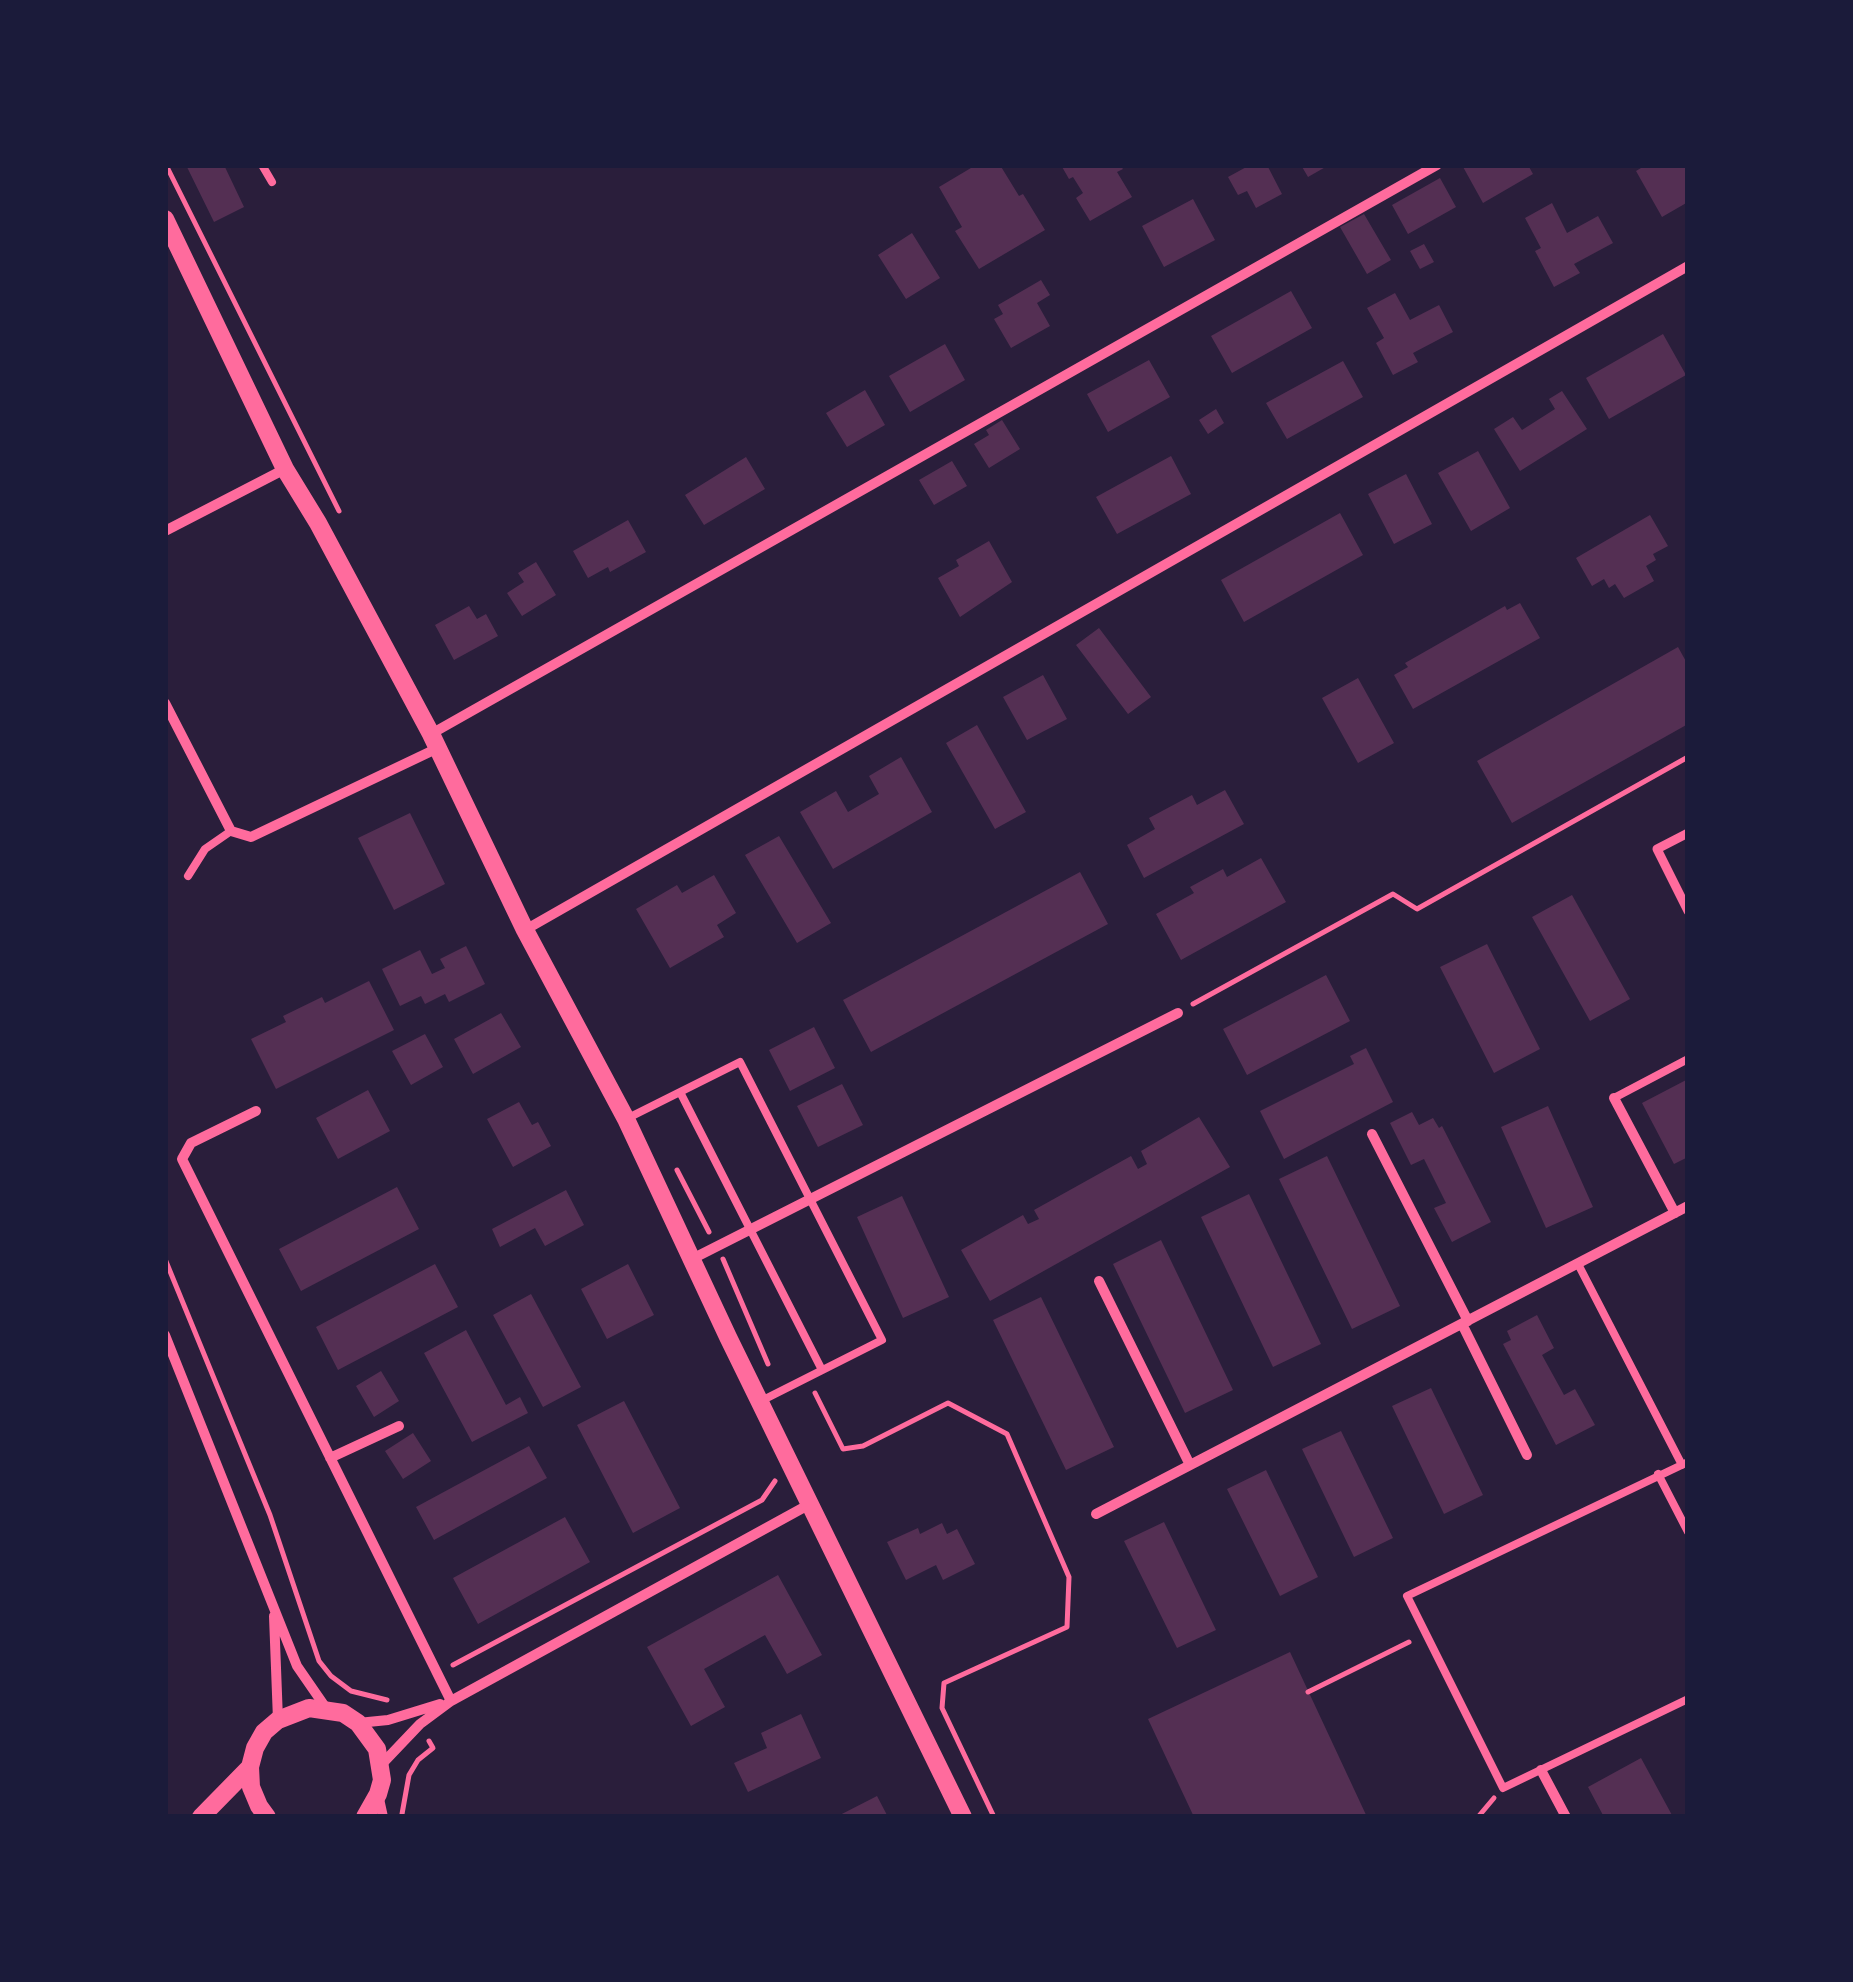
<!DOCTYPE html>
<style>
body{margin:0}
#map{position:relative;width:1853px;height:1982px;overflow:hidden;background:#1b1b3a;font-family:Ubuntu,sans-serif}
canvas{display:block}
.frame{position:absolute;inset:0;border:168px solid #1b1b3a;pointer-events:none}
</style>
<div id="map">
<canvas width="1853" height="1982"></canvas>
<div class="frame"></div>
</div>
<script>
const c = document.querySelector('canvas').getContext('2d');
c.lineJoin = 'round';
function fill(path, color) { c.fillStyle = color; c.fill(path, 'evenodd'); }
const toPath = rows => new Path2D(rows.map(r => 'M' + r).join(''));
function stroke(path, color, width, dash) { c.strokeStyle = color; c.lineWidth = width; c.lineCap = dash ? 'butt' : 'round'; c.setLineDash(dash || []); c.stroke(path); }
const green = toPath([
 [165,165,1688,165,1688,1817,165,1817]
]);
const building = toPath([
 [192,165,224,165,244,207,214,222,187,167],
 [976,165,1000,165,1019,196,1023,194,1045,230,979,269,955,231,962,227,939,187],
 [1061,165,1120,165,1123,169,1117,172,1132,197,1090,221,1076,198,1083,193,1073,177,1069,179],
 [1250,165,1267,165,1282,194,1256,208,1247,191,1238,195,1228,177],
 [1301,165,1329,165,1308,177],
 [1462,165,1528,165,1533,174,1483,203],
 [1646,165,1688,165,1688,202,1662,217,1636,171],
 [1440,178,1456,207,1408,234,1392,205],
 [1193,199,1215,240,1164,267,1142,226],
 [1552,203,1567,233,1598,216,1613,243,1574,264,1580,273,1554,287,1535,251,1541,248,1525,218],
 [1364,214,1391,260,1367,274,1340,227],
 [912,233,940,278,906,299,878,255],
 [1424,244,1434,262,1420,269,1410,251],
 [1041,280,1050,295,1037,303,1050,326,1011,348,994,319,1003,314,998,305],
 [1291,291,1312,328,1232,373,1211,336],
 [1395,293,1410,320,1439,305,1453,332,1413,353,1418,362,1393,375,1376,343,1384,338,1367,308],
 [1663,334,1686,375,1609,419,1586,378],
 [945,344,965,380,910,412,889,376],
 [1149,360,1170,397,1108,432,1087,394],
 [1343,361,1363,397,1287,439,1266,403],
 [865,390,885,425,847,447,826,413],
 [1562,391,1587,429,1520,471,1494,429,1513,417,1522,430,1555,409,1549,399],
 [1216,409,1224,423,1208,434,1199,420],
 [1002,420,1020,449,989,468,974,444,989,435,986,430],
 [1478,451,1510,508,1471,531,1438,473],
 [1171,456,1191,494,1117,534,1096,497],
 [746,457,765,489,704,525,685,495],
 [952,461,967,486,934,505,919,480],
 [1406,474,1432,524,1394,544,1368,494],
 [1340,513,1363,555,1244,622,1221,580],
 [1650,515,1668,546,1653,554,1656,560,1646,566,1654,581,1624,598,1615,584,1609,588,1604,579,1592,586,1576,558],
 [628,520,646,552,610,572,608,567,588,578,573,551],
 [989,541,1012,582,960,617,938,578,959,566,956,560],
 [536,562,556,595,522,616,507,593,524,582,518,573],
 [1520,603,1540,638,1413,709,1394,675,1408,667,1405,663,1505,606,1507,610],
 [469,606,477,619,486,614,498,636,454,660,435,625],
 [1099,628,1151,697,1128,714,1076,645],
 [1678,647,1688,665,1688,724,1512,823,1477,761],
 [1043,675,1067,719,1027,740,1003,697],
 [1358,678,1394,743,1358,763,1322,698],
 [977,725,1026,812,995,829,946,743],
 [901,757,932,812,833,869,800,812,836,791,848,812,879,794,869,776],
 [1225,790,1244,824,1144,878,1127,845,1155,829,1149,818,1192,795,1197,805],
 [410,813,445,884,394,910,358,838],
 [779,836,831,923,797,943,745,855],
 [1261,858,1286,902,1181,960,1156,914,1194,893,1190,887,1223,869,1227,877],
 [1080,872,1108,924,871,1052,843,1000],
 [714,875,736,913,717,925,724,937,670,968,636,909,677,885,682,893],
 [1572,895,1630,999,1590,1021,1532,917],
 [1487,944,1540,1049,1494,1073,1440,967],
 [466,946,485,984,449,1002,445,994,425,1004,421,996,400,1006,382,969,420,950,432,974,445,968,440,959],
 [1326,975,1350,1021,1247,1075,1223,1029],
 [369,981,394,1030,276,1089,251,1039,286,1022,283,1016,322,997,325,1003],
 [501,1013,521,1047,473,1074,454,1039],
 [814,1027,835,1068,790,1091,769,1050],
 [425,1034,443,1067,411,1085,392,1051],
 [1366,1048,1393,1102,1284,1159,1260,1111,1354,1064,1350,1056],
 [1688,1079,1688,1157,1674,1164,1642,1103],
 [842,1084,863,1125,818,1147,797,1106],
 [368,1090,390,1131,338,1159,316,1118],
 [519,1102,532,1125,538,1122,551,1146,513,1167,487,1119],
 [1548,1106,1593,1207,1546,1228,1501,1127],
 [1412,1112,1419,1125,1433,1118,1439,1128,1442,1126,1491,1222,1452,1242,1434,1208,1446,1203,1424,1159,1411,1165,1390,1123],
 [1199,1117,1230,1167,990,1301,961,1250,1023,1215,1028,1224,1039,1219,1034,1210,1131,1156,1138,1169,1147,1164,1141,1151],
 [1327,1156,1400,1306,1352,1329,1279,1179],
 [397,1187,419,1229,301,1291,279,1249],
 [566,1190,584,1225,545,1246,535,1228,500,1247,492,1229],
 [1249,1194,1321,1344,1273,1367,1201,1217],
 [902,1196,949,1297,903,1318,857,1217],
 [1161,1240,1233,1390,1185,1413,1113,1264],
 [435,1264,458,1307,338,1370,316,1327],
 [628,1264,654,1315,607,1339,581,1289],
 [531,1294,581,1387,543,1407,493,1315],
 [1041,1297,1114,1447,1066,1470,993,1320],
 [1537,1315,1554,1348,1542,1355,1564,1395,1575,1389,1595,1425,1556,1445,1503,1344,1511,1340,1507,1331],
 [466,1330,506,1405,520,1397,528,1413,472,1442,424,1353],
 [381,1371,399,1401,374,1417,356,1386],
 [1431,1388,1483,1495,1444,1514,1392,1406],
 [624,1401,680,1508,633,1533,577,1425],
 [1341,1431,1393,1538,1354,1557,1302,1449],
 [413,1433,431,1461,403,1479,385,1451],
 [529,1446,547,1478,434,1540,416,1507],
 [1266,1470,1318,1577,1280,1596,1227,1489],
 [565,1517,590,1562,478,1624,453,1578],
 [1164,1522,1216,1630,1177,1648,1124,1541],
 [942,1523,947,1534,957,1529,975,1564,943,1580,936,1565,906,1580,887,1542,918,1528,920,1534],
 [778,1575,822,1655,787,1674,765,1635,704,1669,725,1707,691,1726,647,1647],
 [1290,1652,1367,1817,1194,1817,1148,1719],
 [801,1714,821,1758,748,1792,734,1763,767,1748,761,1733],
 [1641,1758,1673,1817,1604,1817,1588,1787],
 [877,1796,888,1817,836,1817]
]);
const path = toPath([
 [166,165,339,511],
 [1193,1004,1393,894,1417,909,1688,757],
 [677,1170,709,1232],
 [165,1259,270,1515,319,1661,331,1676,351,1691,387,1700],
 [723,1259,768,1364],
 [815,1393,843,1449,863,1446,948,1403,1007,1434,1069,1577,1067,1627,944,1683,942,1708,994,1817],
 [453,1665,762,1500,775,1481],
 [1308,1692,1409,1642],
 [402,1814,409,1775,418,1760,433,1748,429,1741],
 [1478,1817,1494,1798]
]);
const service = toPath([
 [262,165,272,182],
 [188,876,205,849,231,831],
 [680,1092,822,1370],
 [1614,1098,1688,1059],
 [626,1119,740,1062,882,1340,761,1401],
 [1578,1264,1682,1465],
 [1688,1462,1407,1596,1503,1788,1688,1699],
 [1658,1474,1688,1532]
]);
const pedestrian = toPath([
 [1688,833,1657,849,1688,911]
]);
const minor = toPath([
 [165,531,285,469],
 [165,703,231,831,251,837,438,748],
 [431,734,1437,165],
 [525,930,1688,266],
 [1614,1098,1675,1213],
 [256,1111,191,1143,182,1159,451,1701],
 [1372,1134,1468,1321],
 [690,1260,1178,1013],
 [1099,1281,1190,1465],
 [1462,1324,1527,1455],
 [165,1335,297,1666,326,1708],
 [330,1458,399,1426],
 [1096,1514,1688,1206],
 [274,1616,278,1720],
 [358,1723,388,1720,440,1704],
 [381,1765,420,1724,451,1701,810,1504],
 [1541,1770,1566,1817],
 [378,1794,383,1817]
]);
const tertiary = toPath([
 [165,219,285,469,318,523,431,734,525,930,626,1119,728,1337,963,1817],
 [201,1817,250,1767],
 [267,1817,259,1806,251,1787,250,1767,255,1748,264,1732,278,1720,309,1708,343,1713,358,1723,377,1749,382,1780,378,1794,365,1817]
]);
fill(green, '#2a1e3b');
fill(building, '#542f53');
stroke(path, '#ff6b9d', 5);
stroke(service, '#ff6b9d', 8);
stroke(pedestrian, '#ff6b9d', 9);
stroke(minor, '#ff6b9d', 10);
stroke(tertiary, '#ff6b9d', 18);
</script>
